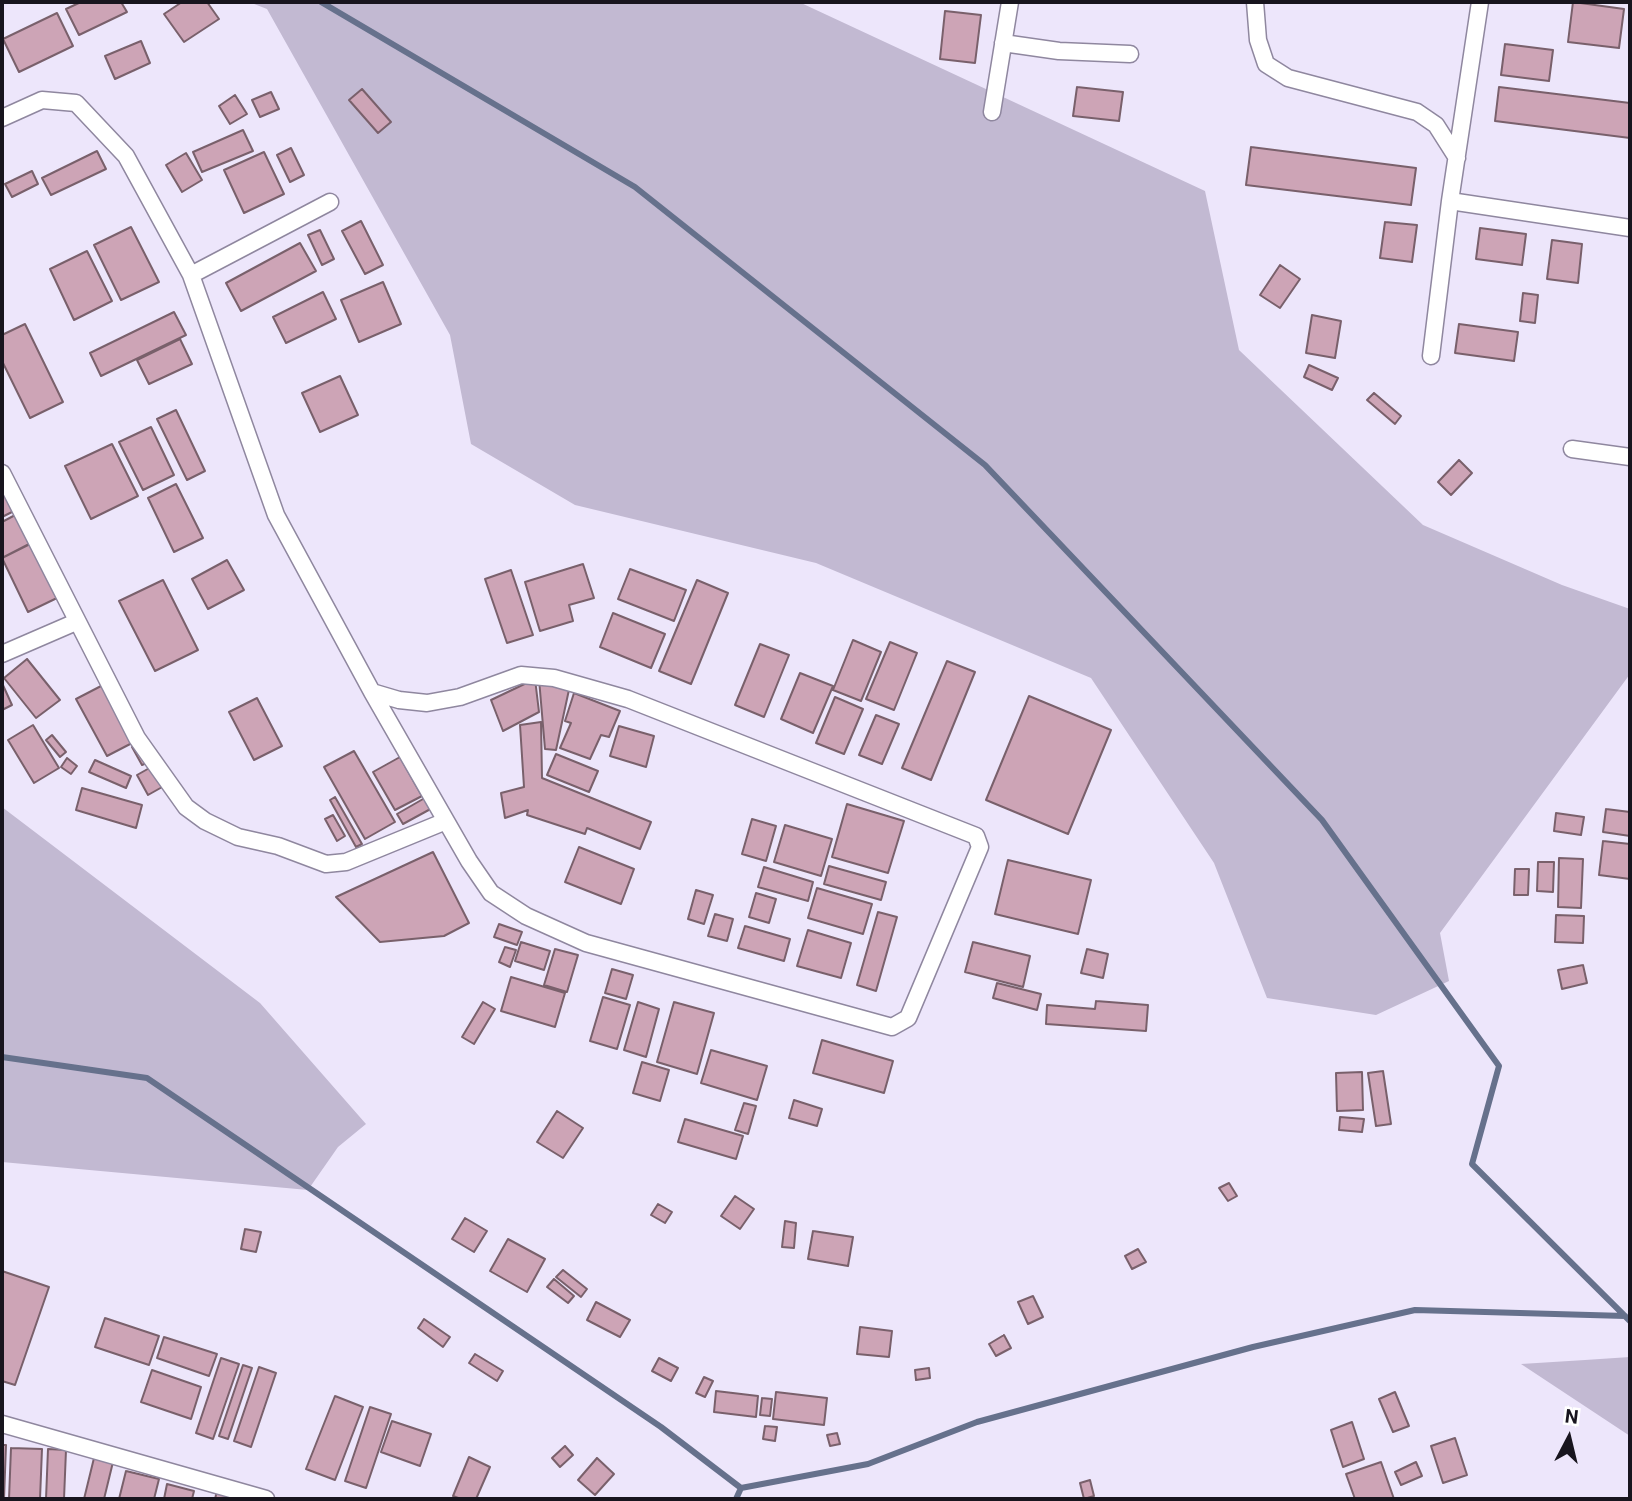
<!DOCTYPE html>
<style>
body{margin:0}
#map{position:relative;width:1632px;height:1501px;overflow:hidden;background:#ede6fb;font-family:Roboto,sans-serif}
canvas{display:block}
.frame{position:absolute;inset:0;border:4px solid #18151e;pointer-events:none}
.north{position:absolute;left:1534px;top:1403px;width:70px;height:70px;-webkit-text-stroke:5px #fff;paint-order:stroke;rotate:7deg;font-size:19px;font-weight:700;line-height:28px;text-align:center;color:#18151e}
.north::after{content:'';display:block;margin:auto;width:24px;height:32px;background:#18151e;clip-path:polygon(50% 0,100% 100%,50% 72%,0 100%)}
</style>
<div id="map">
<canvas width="1632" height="1501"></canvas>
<div class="frame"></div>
<div class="north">N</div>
</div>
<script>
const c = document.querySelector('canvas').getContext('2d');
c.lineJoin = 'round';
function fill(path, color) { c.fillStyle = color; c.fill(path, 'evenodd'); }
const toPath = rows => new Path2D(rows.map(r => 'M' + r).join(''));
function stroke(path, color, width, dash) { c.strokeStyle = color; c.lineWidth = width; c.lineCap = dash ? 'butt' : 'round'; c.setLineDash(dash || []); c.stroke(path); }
const green = toPath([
 [249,2,799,2,1205,191,1239,350,1423,525,1562,585,1630,609,1630,674,1440,933,1449,981,1376,1015,1267,998,1214,863,1091,678,816,563,575,505,471,444,450,335,267,9],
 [2,807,260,1003,366,1124,338,1147,308,1190,2,1162],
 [1630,1357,1630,1436,1521,1364,1585,1360]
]);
const stream = toPath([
 [321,2,635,187,985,465,1322,820,1499,1066,1472,1164,1630,1321],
 [2,1057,147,1078,661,1427,741,1488],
 [736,1499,741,1488,868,1464,977,1422,1253,1347,1415,1310,1625,1316]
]);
const building = toPath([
 [81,2,121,2,127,12,79,35,66,9,81,2],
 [182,2,207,2,219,19,184,42,164,14,182,2],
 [1573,2,1624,9,1619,48,1568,42,1573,2],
 [945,11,981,15,975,63,940,59,945,11],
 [57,13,73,46,19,72,3,39,57,13],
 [141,41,150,63,115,79,105,56,141,41],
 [1505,44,1553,50,1549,81,1501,75,1505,44],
 [1077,87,1123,92,1119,121,1073,116,1077,87],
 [1499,87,1630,103,1630,138,1495,121,1499,87],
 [362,89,391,122,378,133,349,100,362,89],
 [271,92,279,109,260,117,252,100,271,92],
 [235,95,247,114,230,124,219,106,235,95],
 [243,130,253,151,202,172,193,152,243,130],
 [1251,147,1416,168,1411,205,1246,185,1251,147],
 [291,148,304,175,290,182,277,155,291,148],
 [97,151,106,169,51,195,42,178,97,151],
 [264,152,284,194,244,213,224,170,264,152],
 [186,153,202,180,182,192,166,165,186,153],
 [32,171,38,184,12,197,5,184,32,171],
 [361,221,383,265,365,274,342,231,361,221],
 [1385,222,1417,225,1412,262,1380,258,1385,222],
 [131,227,159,282,121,300,94,245,131,227],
 [1480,228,1526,234,1522,265,1476,259,1480,228],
 [320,230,334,259,322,265,308,235,320,230],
 [1552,240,1582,244,1578,283,1547,279,1552,240],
 [300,243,316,271,241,311,226,283,300,243],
 [87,251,112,301,74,320,50,269,87,251],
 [1280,265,1300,279,1280,308,1260,295,1280,265],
 [383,282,401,324,359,342,341,300,383,282],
 [323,292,336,319,286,343,273,317,323,292],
 [1523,293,1538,295,1535,323,1520,321,1523,293],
 [174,312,186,335,101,376,90,353,174,312],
 [1312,315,1341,321,1335,358,1306,353,1312,315],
 [25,324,63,402,30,418,2,361,2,335,25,324],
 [1459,324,1518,332,1514,361,1455,353,1459,324],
 [180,339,192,364,149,384,137,360,180,339],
 [1309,365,1338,378,1332,390,1304,377,1309,365],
 [340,376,358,415,320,432,302,393,340,376],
 [1374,393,1401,416,1395,424,1367,400,1374,393],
 [176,410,205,471,187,480,157,419,176,410],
 [151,427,174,475,143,490,119,442,151,427],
 [112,444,138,496,91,519,65,466,112,444],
 [1459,460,1472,473,1451,495,1438,482,1459,460],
 [2,481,16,510,2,517,2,481],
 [176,484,203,538,174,552,148,498,176,484],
 [19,513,33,542,2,558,2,522,19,513],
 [30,544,57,598,28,612,2,558,30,544],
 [227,560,244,590,208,609,192,579,227,560],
 [583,564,594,598,569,605,573,621,540,631,525,582,583,564],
 [630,569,686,590,674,621,618,599,630,569],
 [511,570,533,635,507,643,485,579,511,570],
 [163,580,198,650,155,671,119,601,163,580],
 [697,580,728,593,691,684,659,671,697,580],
 [613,613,665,634,651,668,600,647,613,613],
 [853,640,881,652,861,701,833,690,853,640],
 [890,642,917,653,894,710,866,699,890,642],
 [760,644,789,655,764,717,735,705,760,644],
 [27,659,60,700,36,718,4,678,27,659],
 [947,661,975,672,931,780,902,768,947,661],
 [800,673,833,686,813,733,781,719,800,673],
 [535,679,539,712,503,731,491,700,535,679],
 [539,679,570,685,556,750,545,749,539,679],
 [2,683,12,705,2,710,2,683],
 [103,685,134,742,107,756,76,699,103,685],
 [574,693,620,711,609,737,601,735,590,759,560,748,571,723,565,721,574,693],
 [1029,696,1111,730,1068,834,986,800,1029,696],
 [835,697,863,709,844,754,816,743,835,697],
 [257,698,282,746,254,760,229,712,257,698],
 [876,715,899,724,882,764,859,755,876,715],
 [541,722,542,778,651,822,640,849,587,828,585,834,527,815,528,810,505,818,501,793,524,787,520,725,541,722],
 [33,725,59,768,34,783,8,740,33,725],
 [619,726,654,736,646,767,610,756,619,726],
 [52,735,66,752,60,757,46,740,52,735],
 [138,743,149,762,142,765,132,747,138,743],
 [354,751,395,822,365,839,324,767,354,751],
 [556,754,598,771,589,792,547,775,556,754],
 [400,757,422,796,395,810,373,772,400,757],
 [67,758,77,766,71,774,61,767,67,758],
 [95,760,131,776,126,788,89,772,95,760],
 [153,766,164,786,148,795,137,775,153,766],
 [82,788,142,805,136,828,76,810,82,788],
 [430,795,436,806,403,824,397,814,430,795],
 [335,797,362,844,356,847,330,800,335,797],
 [847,804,904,821,888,873,832,857,847,804],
 [1606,809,1630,812,1630,836,1603,832,1606,809],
 [1556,813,1584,817,1581,835,1554,831,1556,813],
 [333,815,345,836,337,841,325,819,333,815],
 [752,819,776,826,766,861,742,854,752,819],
 [785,825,832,839,821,876,774,862,785,825],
 [1603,841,1630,844,1630,879,1599,875,1603,841],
 [579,847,634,869,621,904,565,882,579,847],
 [433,852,469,923,444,936,380,942,336,897,433,852],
 [1559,858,1583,859,1581,908,1558,907,1559,858],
 [1008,860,1091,880,1078,934,995,914,1008,860],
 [1538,862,1554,862,1553,892,1537,891,1538,862],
 [829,866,886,882,881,900,824,884,829,866],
 [764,867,813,882,808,901,758,887,764,867],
 [1515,869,1529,869,1528,895,1514,895,1515,869],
 [817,888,872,904,863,934,808,918,817,888],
 [696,890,713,895,704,924,688,919,696,890],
 [756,893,776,899,769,923,749,917,756,893],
 [878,912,897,917,876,991,857,985,878,912],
 [715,914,733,919,727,941,708,936,715,914],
 [1556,915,1584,916,1583,943,1555,942,1556,915],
 [499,924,522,932,517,945,494,937,499,924],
 [745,926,790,939,784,961,738,948,745,926],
 [808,930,851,943,841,978,797,966,808,930],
 [521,942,550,951,544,970,515,961,521,942],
 [973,942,1030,956,1023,987,965,972,973,942],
 [505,947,516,950,510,967,499,962,505,947],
 [555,949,578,955,567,992,544,985,555,949],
 [1087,949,1108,954,1103,978,1081,973,1087,949],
 [1583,965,1587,983,1562,989,1558,970,1583,965],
 [612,969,633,975,626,999,605,993,612,969],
 [511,977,565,993,555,1027,501,1011,511,977],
 [997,983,1041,994,1037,1010,993,998,997,983],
 [603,997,630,1005,617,1049,590,1041,603,997],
 [1096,1001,1148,1005,1146,1031,1046,1024,1047,1005,1095,1009,1096,1001],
 [483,1002,495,1009,474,1044,462,1037,483,1002],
 [638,1002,659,1009,646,1057,624,1050,638,1002],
 [674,1002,714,1013,697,1074,657,1062,674,1002],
 [822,1040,893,1061,884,1093,813,1073,822,1040],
 [711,1050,767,1066,757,1100,701,1083,711,1050],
 [642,1062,669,1070,660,1101,633,1093,642,1062],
 [1383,1071,1391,1124,1376,1126,1368,1073,1383,1071],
 [1362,1072,1363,1110,1337,1111,1336,1073,1362,1072],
 [794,1100,822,1109,817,1126,789,1118,794,1100],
 [744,1103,756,1106,748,1134,735,1130,744,1103],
 [557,1111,583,1128,563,1158,537,1142,557,1111],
 [1340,1117,1364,1119,1362,1132,1339,1130,1340,1117],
 [685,1119,743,1136,736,1159,678,1142,685,1119],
 [1229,1183,1237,1196,1228,1201,1219,1188,1229,1183],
 [735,1196,754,1209,740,1229,721,1216,735,1196],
 [658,1204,672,1212,665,1223,651,1215,658,1204],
 [465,1218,487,1231,474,1252,452,1239,465,1218],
 [785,1221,796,1223,794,1248,782,1247,785,1221],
 [245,1229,261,1232,256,1252,241,1249,245,1229],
 [813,1231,853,1237,848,1266,808,1259,813,1231],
 [508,1239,545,1259,527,1292,490,1271,508,1239],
 [1138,1249,1146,1262,1132,1269,1125,1256,1138,1249],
 [563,1270,587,1289,581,1297,556,1277,563,1270],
 [2,1271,49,1287,15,1385,2,1381,2,1271],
 [554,1279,574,1296,568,1303,547,1287,554,1279],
 [1033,1296,1043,1317,1028,1324,1018,1302,1033,1296],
 [596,1302,630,1320,620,1337,587,1320,596,1302],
 [105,1318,159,1336,149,1365,95,1347,105,1318],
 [424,1319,450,1337,443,1347,418,1328,424,1319],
 [860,1327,892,1331,889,1357,857,1354,860,1327],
 [1004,1335,1011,1348,996,1356,989,1344,1004,1335],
 [164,1337,217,1354,209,1376,157,1358,164,1337],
 [475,1354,503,1371,497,1381,469,1363,475,1354],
 [221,1358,239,1364,213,1439,196,1433,221,1358],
 [659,1358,678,1368,671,1381,652,1371,659,1358],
 [243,1365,252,1368,228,1439,219,1436,243,1365],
 [259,1367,276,1373,251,1447,234,1441,259,1367],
 [929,1368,930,1378,916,1380,915,1370,929,1368],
 [152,1370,201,1387,191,1419,141,1402,152,1370],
 [704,1377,713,1381,705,1397,696,1393,704,1377],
 [716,1391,758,1396,756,1417,714,1412,716,1391],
 [776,1392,827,1398,824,1425,773,1419,776,1392],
 [1395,1392,1409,1426,1393,1432,1379,1399,1395,1392],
 [335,1396,363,1407,335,1480,306,1469,335,1396],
 [762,1398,772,1399,770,1416,760,1415,762,1398],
 [370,1407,391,1414,366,1488,345,1481,370,1407],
 [392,1421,431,1434,420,1466,381,1452,392,1421],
 [1352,1422,1364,1459,1343,1467,1331,1430,1352,1422],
 [765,1426,777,1427,775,1441,763,1439,765,1426],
 [837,1433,840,1444,830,1446,827,1435,837,1433],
 [1455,1438,1467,1475,1443,1483,1431,1446,1455,1438],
 [2,1445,6,1445,4,1499,2,1499,2,1445],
 [565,1446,573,1455,560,1467,552,1458,565,1446],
 [11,1448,42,1449,40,1499,9,1499,11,1448],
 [48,1449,66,1450,64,1499,46,1499,48,1449],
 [469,1457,490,1467,476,1499,461,1499,453,1496,469,1457],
 [94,1458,113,1462,104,1499,84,1499,94,1458],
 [597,1458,614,1474,595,1495,578,1480,597,1458],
 [1381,1462,1394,1499,1355,1499,1346,1474,1381,1462],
 [1416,1462,1422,1476,1401,1485,1395,1472,1416,1462],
 [126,1471,159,1479,154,1499,119,1499,126,1471],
 [1090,1480,1094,1496,1084,1499,1080,1483,1090,1480],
 [167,1484,194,1491,192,1499,164,1499,167,1484],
 [217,1491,237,1497,237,1499,215,1499,217,1491]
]);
const street = toPath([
 [1255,2,1258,40,1266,64,1288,78,1417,112,1436,125,1457,158],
 [1003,43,1059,51,1130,54],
 [992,112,1010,2],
 [2,118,42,100,76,103,126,156,191,275,276,515,372,692,469,861,491,893,526,916,586,943,892,1027,908,1018,980,847,976,836,628,699,554,678,521,675,460,697,427,703,399,700,372,692],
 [1450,201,1630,228],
 [191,275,330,202],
 [1431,356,1450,201,1480,2],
 [1572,449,1630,457],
 [2,473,137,738,186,807,205,821,238,837,278,846,326,864,346,862,446,821],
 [2,654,76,622],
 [2,1424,266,1499]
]);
fill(green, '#c2b9d2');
stroke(stream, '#66718c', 6);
fill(building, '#cda4b6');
stroke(building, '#79606b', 2);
stroke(street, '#8f879f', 19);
stroke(street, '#fff', 16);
</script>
